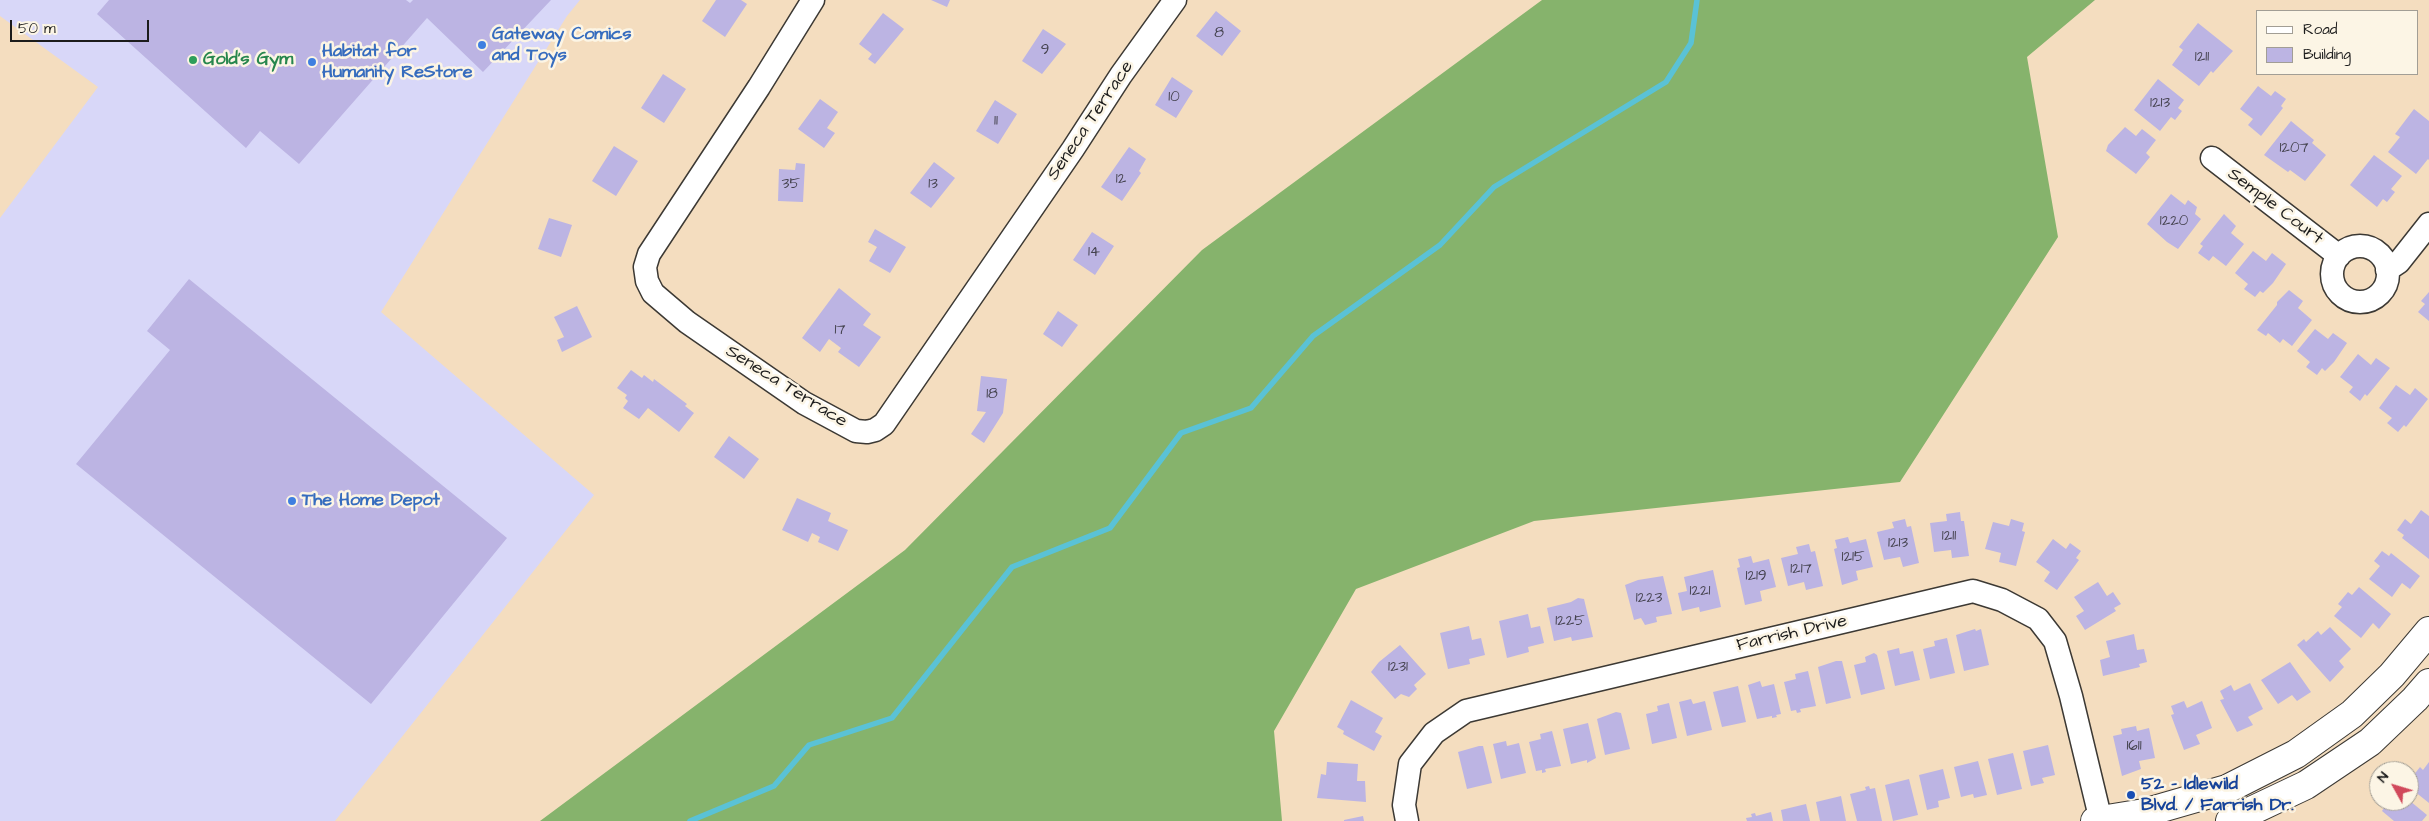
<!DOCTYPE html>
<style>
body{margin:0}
#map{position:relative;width:2429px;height:821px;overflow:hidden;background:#f4ddbf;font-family:"Architects Daughter",sans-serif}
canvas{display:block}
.legend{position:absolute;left:2256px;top:10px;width:162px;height:65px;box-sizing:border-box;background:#fcf5e5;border:1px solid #a29e95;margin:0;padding:6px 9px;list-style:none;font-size:15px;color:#1c1c1c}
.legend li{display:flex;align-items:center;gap:10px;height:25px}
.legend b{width:25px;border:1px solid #a29e95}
.north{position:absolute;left:2369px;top:761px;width:50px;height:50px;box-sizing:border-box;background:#fcf5e5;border:1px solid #a29e95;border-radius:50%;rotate:309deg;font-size:14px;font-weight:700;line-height:20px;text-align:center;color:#1c1c1c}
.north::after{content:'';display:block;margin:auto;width:18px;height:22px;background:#d1495b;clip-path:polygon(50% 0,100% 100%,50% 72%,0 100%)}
.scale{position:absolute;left:10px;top:20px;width:139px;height:22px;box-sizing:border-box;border:2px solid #1c1c1c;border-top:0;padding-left:6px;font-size:15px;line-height:18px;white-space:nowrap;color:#1c1c1c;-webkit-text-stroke:4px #fcf5e5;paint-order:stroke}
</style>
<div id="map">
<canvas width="2429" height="821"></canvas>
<ul class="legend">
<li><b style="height:6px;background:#fff"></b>Road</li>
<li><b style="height:14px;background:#bcb4e3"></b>Building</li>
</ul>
<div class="north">N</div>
<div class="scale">50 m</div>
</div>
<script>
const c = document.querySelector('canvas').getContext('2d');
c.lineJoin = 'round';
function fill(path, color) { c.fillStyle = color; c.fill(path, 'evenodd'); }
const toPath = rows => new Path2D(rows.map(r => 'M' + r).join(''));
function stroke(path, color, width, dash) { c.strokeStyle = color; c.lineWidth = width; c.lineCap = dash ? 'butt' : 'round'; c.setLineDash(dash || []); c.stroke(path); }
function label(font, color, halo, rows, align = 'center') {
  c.font = font + ' "Architects Daughter",sans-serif'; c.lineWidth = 5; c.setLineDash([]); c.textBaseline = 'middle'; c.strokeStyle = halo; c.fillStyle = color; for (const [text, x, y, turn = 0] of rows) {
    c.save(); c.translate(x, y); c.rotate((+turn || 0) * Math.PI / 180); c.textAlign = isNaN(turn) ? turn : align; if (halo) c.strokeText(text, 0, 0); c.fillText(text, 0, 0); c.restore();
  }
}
const built = toPath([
 [0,0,580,0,567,16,381,312,594,495,335,821,0,821,0,218,98,87,0,16]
]);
const forest = toPath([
 [1542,0,2095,0,2027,57,2058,237,1900,482,1534,521,1356,589,1274,731,1282,821,540,821,905,550,1202,250]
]);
const stream = toPath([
 [690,821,774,786,809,745,892,718,1012,567,1110,528,1181,433,1251,408,1313,336,1440,245,1494,187,1666,82,1691,43,1697,0]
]);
const building = toPath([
 [109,0,406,0,410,3,413,0,551,0,483,72,427,18,299,164,260,131,246,148,97,14],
 [716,0,741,0,747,4,725,37,702,21],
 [931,0,950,0,947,7],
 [1216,11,1241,31,1222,56,1196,36],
 [883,13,904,29,875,64,868,59,872,54,859,44],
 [2198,23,2233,51,2213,73,2211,71,2199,86,2172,65,2183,50,2179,47],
 [1043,29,1066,44,1042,74,1022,61],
 [663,74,686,89,664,123,641,108],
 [1172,77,1193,91,1176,118,1155,105],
 [2158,79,2184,100,2178,108,2182,111,2175,120,2171,117,2160,131,2134,110],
 [2258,86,2271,96,2275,91,2286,99,2281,106,2283,108,2261,136,2248,125,2253,119,2240,109],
 [820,99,838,112,827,128,835,133,824,148,798,129],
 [995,100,1017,114,998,144,976,131],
 [2414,109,2429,121,2429,160,2428,159,2416,174,2388,152,2400,137,2395,134],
 [2291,121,2314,140,2312,143,2326,155,2305,181,2290,170,2288,172,2264,155],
 [2125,127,2136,136,2142,129,2156,140,2146,153,2150,157,2136,174,2106,151,2108,145],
 [614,146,638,161,616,196,592,181],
 [1129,147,1146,159,1139,171,1141,173,1122,201,1101,187],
 [2374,155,2402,176,2391,189,2395,192,2387,202,2383,199,2377,207,2350,185],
 [934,162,955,178,931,208,910,193],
 [796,163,805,164,803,202,778,201,779,169,795,170],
 [2171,194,2185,205,2188,200,2197,207,2195,214,2201,219,2178,249,2167,242,2147,224],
 [2224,214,2236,226,2231,233,2244,244,2226,266,2213,256,2209,261,2198,253,2203,246,2200,244],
 [549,218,572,225,561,257,538,249],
 [875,229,906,247,890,273,869,261,877,247,868,242],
 [1092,232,1114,246,1095,275,1073,260],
 [2253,251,2266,261,2272,253,2286,264,2273,283,2263,293,2260,291,2255,297,2244,289,2248,284,2235,273],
 [189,279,507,538,371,704,76,464,170,350,147,331],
 [839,288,871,314,863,325,881,337,859,367,838,352,841,348,829,339,820,352,802,338],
 [2289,290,2303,301,2298,308,2312,320,2292,346,2283,339,2280,343,2268,333,2266,336,2257,330,2277,305,2277,302],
 [2429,292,2429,321,2418,312,2425,304,2421,301],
 [577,306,592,337,562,352,557,340,564,337,554,317],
 [1058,311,1078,325,1062,347,1043,334],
 [2315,329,2328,339,2333,333,2347,343,2334,362,2325,371,2322,368,2317,375,2306,367,2310,362,2297,351],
 [2358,354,2371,365,2376,358,2390,368,2367,396,2365,394,2360,401,2349,392,2353,387,2340,377],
 [631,370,642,378,644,375,653,382,654,379,687,404,685,406,694,413,679,432,648,408,639,419,623,408,628,401,625,398,627,395,617,388],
 [981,376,1007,379,1003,413,984,443,971,434,986,412,977,411],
 [2396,385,2410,395,2415,388,2428,399,2406,427,2404,425,2398,432,2387,423,2392,418,2379,408],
 [729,436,759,459,744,479,714,457],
 [797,498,831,513,828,521,848,530,838,551,818,542,820,537,812,533,808,542,782,530],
 [2421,510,2429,516,2429,559,2402,538,2404,535,2397,530,2405,519,2411,524],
 [1960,512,1961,521,1964,521,1969,556,1952,558,1951,550,1934,552,1930,523,1947,521,1946,514],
 [1905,519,1907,527,1911,526,1919,563,1903,567,1900,557,1884,560,1877,532,1894,528,1892,522],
 [2011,519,2024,523,2022,531,2025,532,2016,566,1999,562,2001,553,1985,549,1993,522,2009,526],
 [1848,537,1850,543,1866,539,1873,567,1856,571,1858,580,1842,585,1834,549,1837,548,1835,540],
 [2053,539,2066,549,2070,543,2081,551,2076,558,2079,560,2057,590,2044,581,2050,572,2036,562],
 [1809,544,1811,552,1815,551,1823,586,1806,590,1804,582,1788,586,1781,558,1798,554,1796,547],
 [2382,551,2389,556,2391,553,2420,576,2410,589,2402,583,2392,597,2369,579,2380,566,2374,561],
 [1751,556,1753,563,1769,559,1776,587,1760,591,1762,601,1745,605,1737,568,1740,567,1738,559],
 [1713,570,1721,607,1700,612,1699,607,1682,611,1678,593,1687,591,1684,577],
 [1663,576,1672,614,1656,617,1657,622,1645,625,1641,618,1634,620,1625,585,1638,580],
 [2098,582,2107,596,2113,592,2121,604,2114,608,2116,611,2085,630,2076,616,2084,611,2074,597],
 [2359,587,2391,614,2379,629,2373,623,2361,638,2334,616,2342,607,2338,604,2348,592,2352,595],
 [1578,598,1584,599,1593,637,1572,641,1571,637,1554,641,1547,608,1571,602],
 [1528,614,1531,628,1540,626,1544,643,1528,647,1529,652,1507,658,1499,621],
 [1469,626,1472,640,1481,638,1485,655,1469,659,1470,664,1448,669,1440,633],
 [2330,627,2351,649,2339,661,2344,667,2330,682,2297,645,2304,639,2306,642,2318,631,2321,635],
 [1975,629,1976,631,1981,629,1989,665,1964,671,1956,635],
 [2134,634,2137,650,2144,649,2147,662,2139,664,2140,667,2103,676,2100,660,2110,657,2106,641],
 [1947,638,1955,673,1930,679,1923,649,1935,646,1934,641],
 [1400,645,1426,674,1414,685,1417,689,1409,697,1401,694,1395,699,1371,672,1379,662],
 [1899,648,1900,654,1913,651,1920,680,1895,686,1887,651],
 [1874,653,1877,655,1885,689,1861,695,1854,665,1866,662,1865,657],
 [1836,661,1842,661,1851,698,1826,704,1818,667],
 [2290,662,2311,692,2297,701,2292,695,2278,704,2261,680],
 [1808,671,1816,706,1800,709,1801,712,1797,713,1796,710,1791,711,1784,682,1796,679,1795,674],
 [1760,681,1762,687,1774,684,1781,714,1776,715,1777,717,1772,718,1772,716,1757,719,1748,685],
 [2250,683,2263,709,2248,717,2253,725,2237,732,2220,700,2224,699,2220,691,2231,685,2234,691],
 [1738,686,1746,722,1722,727,1713,692],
 [1691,699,1693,704,1705,701,1712,730,1687,736,1679,702],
 [1351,700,1383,718,1375,732,1382,736,1374,751,1343,734,1344,731,1337,727],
 [2184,701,2187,708,2202,701,2212,728,2196,735,2200,744,2184,750,2171,715,2174,714,2171,706],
 [1669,703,1677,738,1652,744,1646,714,1658,711,1657,706],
 [1616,712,1621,713,1630,749,1605,755,1597,719],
 [1588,723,1596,758,1587,763,1587,760,1571,764,1563,729],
 [2136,726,2137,731,2149,728,2155,758,2139,761,2141,769,2122,776,2113,736,2122,734,2121,729],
 [1552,731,1561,766,1545,769,1546,772,1542,773,1542,770,1536,771,1529,742,1541,739,1540,734],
 [1506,741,1507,746,1519,743,1526,773,1501,779,1493,744],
 [2048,745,2055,775,2042,778,2044,783,2031,786,2023,751],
 [1479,746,1483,746,1492,783,1467,789,1458,752],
 [2013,753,2022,789,1997,795,1988,759],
 [1978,761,1987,795,1974,798,1973,794,1961,797,1954,767],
 [1327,762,1358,764,1357,781,1365,781,1366,802,1317,798,1321,774,1326,775],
 [2429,762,2429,803,2409,787,2409,781,2420,767,2423,770],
 [1943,769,1950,798,1938,801,1939,807,1927,810,1919,775],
 [1909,779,1918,815,1893,821,1885,785],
 [1869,786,1870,789,1875,788,1882,821,1857,821,1850,794,1866,790,1865,787],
 [1841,796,1846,821,1820,821,1816,802],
 [2388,801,2410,801,2427,815,2422,821,2394,821,2382,811],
 [1806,804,1810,821,1783,821,1781,810],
 [1771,812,1773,821,1747,821,1746,818,1752,817,1751,814,1755,813,1756,816],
 [1363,816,1364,821,1344,821,1344,820]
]);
const street = toPath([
 [813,0,759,87,649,254,645,267,647,281,653,293,687,322,804,403,856,431,867,432,875,430,884,424,1073,149,1121,75,1175,0],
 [2212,158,2339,256],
 '2332 274a28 28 0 1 1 56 0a28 28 0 1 1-56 0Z',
 [2387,270,2399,262,2429,224],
 [1407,821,1404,805,1410,764,1434,733,1466,711,1973,591,2002,600,2038,619,2055,641,2071,696,2101,821]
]);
const secondary = toPath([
 [2095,821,2144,813,2227,789,2296,754,2352,714,2392,675,2429,631],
 [2230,821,2306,785,2370,742,2415,699,2429,683]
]);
const markers = [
 [482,45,5,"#3f7fe0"],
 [193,60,5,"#2e9e5b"],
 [312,62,5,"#3f7fe0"],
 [292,501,5,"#3f7fe0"],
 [2131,795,5,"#1a4fb4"]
];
const numberNames = [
 ["8",1219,34],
 ["9",1045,51],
 ["1211",2202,58],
 ["10",1174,98],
 ["1213",2160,104],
 ["11",996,122],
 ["1207",2294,149],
 ["12",1121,180],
 ["35",791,185],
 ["13",933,185],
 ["1220",2174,222],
 ["14",1094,253],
 ["17",840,331],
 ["18",992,395],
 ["1211",1949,537],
 ["1213",1898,544],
 ["1215",1853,558],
 ["1217",1801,570],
 ["1219",1756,577],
 ["1221",1700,592],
 ["1223",1649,599],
 ["1225",1570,622],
 ["1231",1398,668],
 ["1611",2134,747]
];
const shopNames = [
 ["Gateway Comics",492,35],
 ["and Toys",492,56],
 ["Habitat for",322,52],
 ["Humanity ReStore",322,73],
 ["The Home Depot",302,501]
];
const leisureNames = [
 ["Gold's Gym",203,60]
];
const streetNames = [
 ["Seneca Terrace",1091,121,-56],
 ["Semple Court",2275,207,37],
 ["Seneca Terrace",786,387,32],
 ["Farrish Drive",1792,634,-13]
];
const transitNames = [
 ["52 - Idlewild",2141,785],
 ["Blvd. / Farrish Dr.",2141,806]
];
fill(built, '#d8d7f8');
fill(forest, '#86b36c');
stroke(stream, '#5ac2d6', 5.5);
fill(building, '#bcb4e3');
stroke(street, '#3c3934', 25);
stroke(secondary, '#3c3934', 30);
stroke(street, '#fff', 22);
stroke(secondary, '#fff', 28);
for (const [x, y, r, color] of markers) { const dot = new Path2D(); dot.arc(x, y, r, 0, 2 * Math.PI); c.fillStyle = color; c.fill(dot); stroke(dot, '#fcf5e5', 2); }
label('15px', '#44424e', null, numberNames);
label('bold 18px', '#366cbe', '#fcf5e5', shopNames, 'left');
label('bold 18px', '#27864d', '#fcf5e5', leisureNames, 'left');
label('18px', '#1c1c1c', '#fcf5e5', streetNames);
label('bold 18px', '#164399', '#fcf5e5', transitNames, 'left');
</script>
